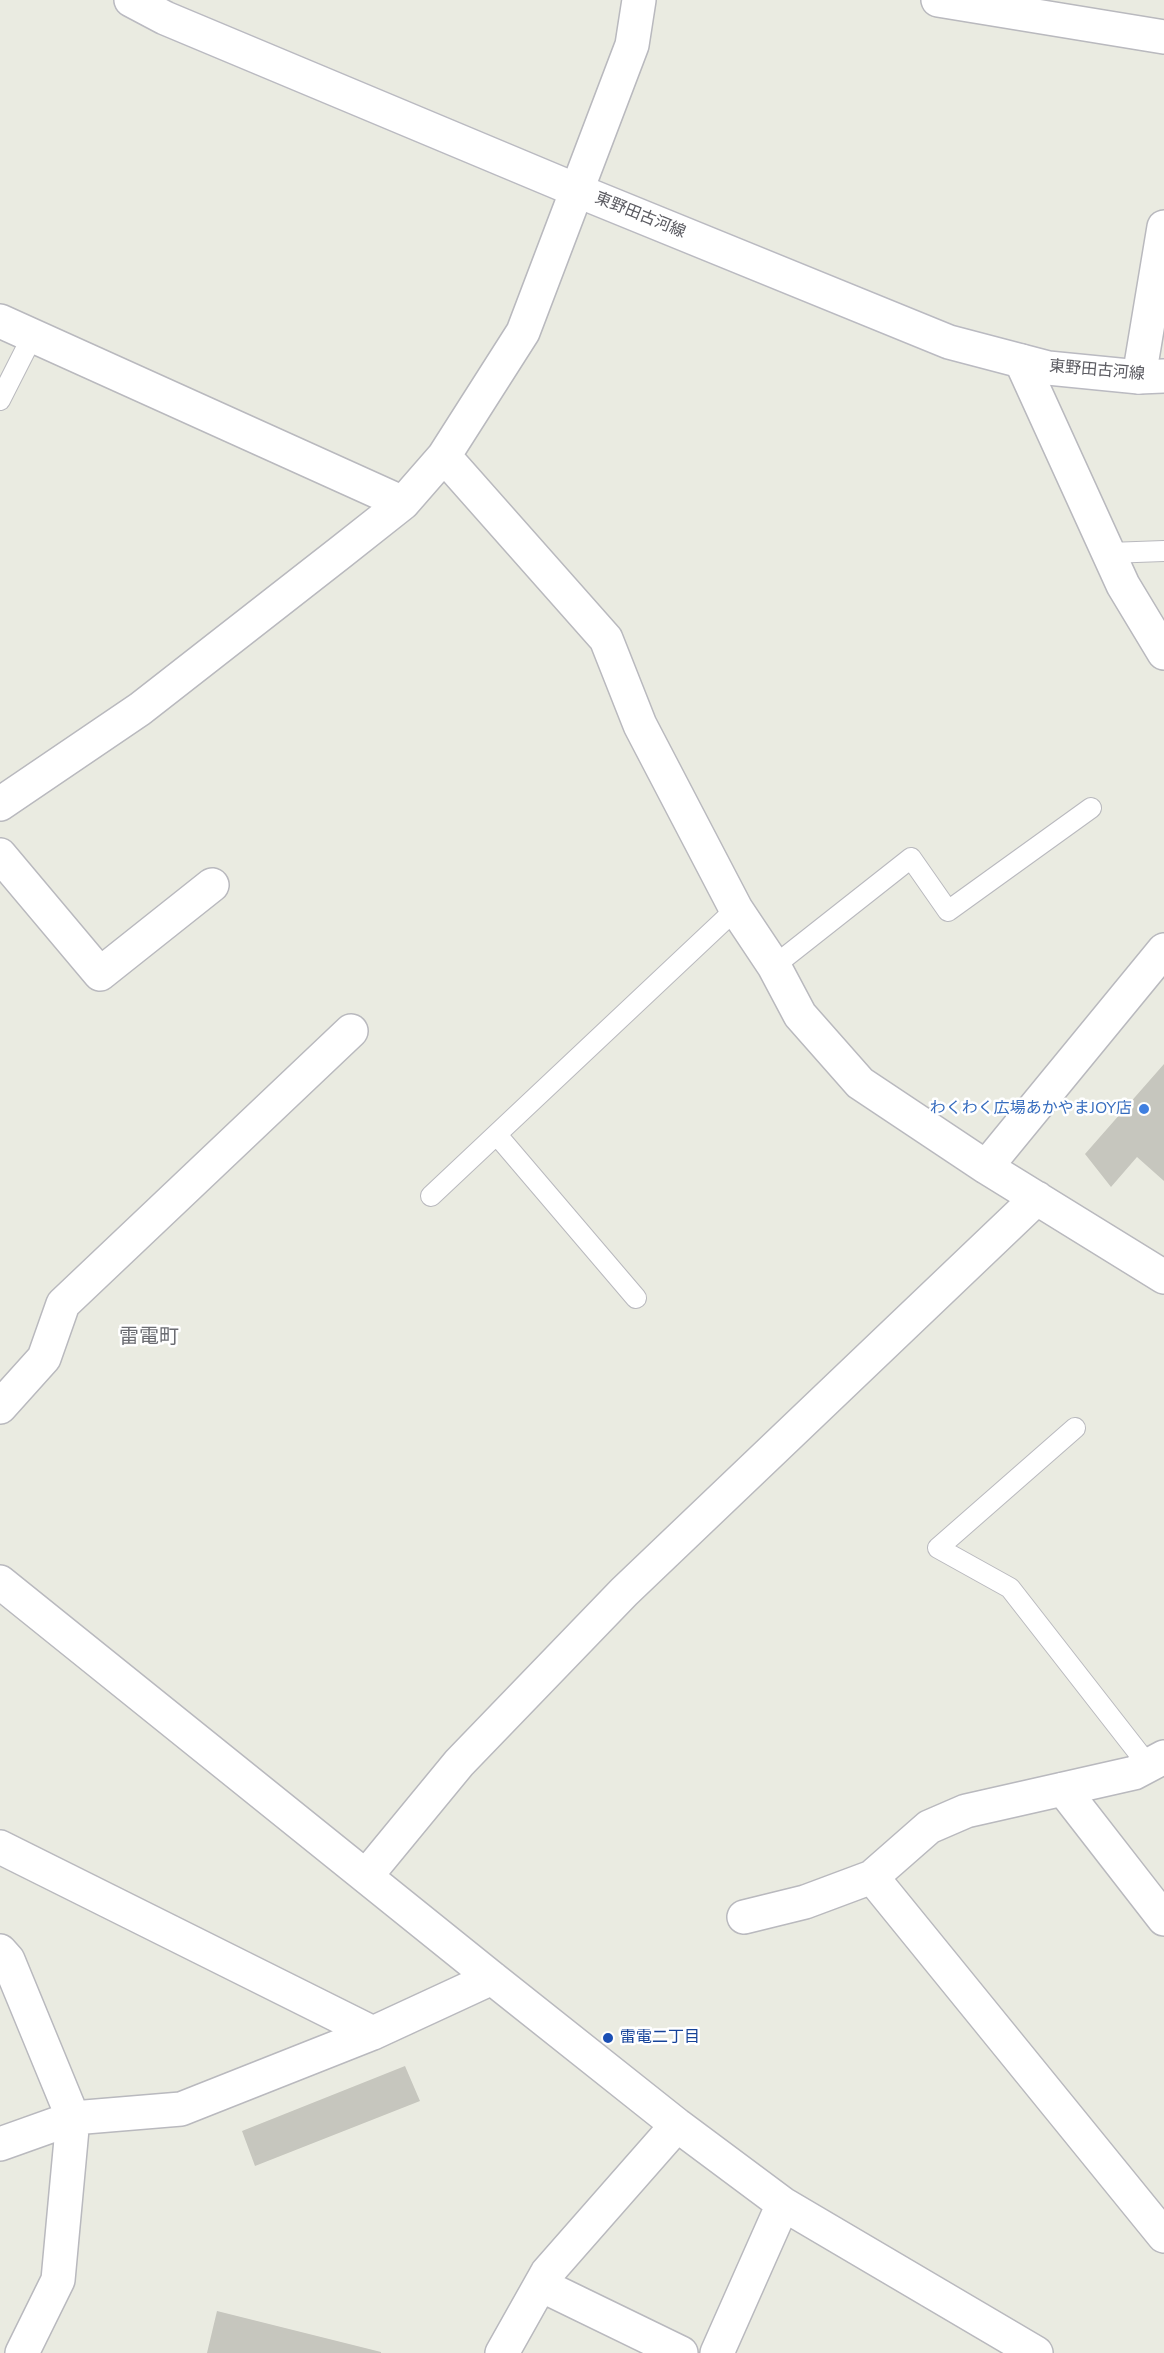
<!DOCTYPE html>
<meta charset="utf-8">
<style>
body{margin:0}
canvas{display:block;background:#eaebe1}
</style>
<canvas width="1164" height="2353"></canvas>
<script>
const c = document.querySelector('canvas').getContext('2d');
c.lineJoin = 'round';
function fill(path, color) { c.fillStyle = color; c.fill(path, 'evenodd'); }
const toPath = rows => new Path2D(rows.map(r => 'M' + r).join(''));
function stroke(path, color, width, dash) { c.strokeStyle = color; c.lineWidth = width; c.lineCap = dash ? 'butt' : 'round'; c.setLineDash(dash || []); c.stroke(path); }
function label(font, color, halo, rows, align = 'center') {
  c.font = font + ' "Nunito Sans","Noto Sans JP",sans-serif'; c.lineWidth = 5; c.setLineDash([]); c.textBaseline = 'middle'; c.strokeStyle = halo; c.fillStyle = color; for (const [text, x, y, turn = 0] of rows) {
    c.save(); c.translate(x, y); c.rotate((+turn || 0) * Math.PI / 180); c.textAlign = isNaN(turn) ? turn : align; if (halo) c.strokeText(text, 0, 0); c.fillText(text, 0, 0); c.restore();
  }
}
const building = toPath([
 [1164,1064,1164,1181,1137,1157,1111,1187,1085,1154],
 [405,2066,420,2101,255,2166,242,2131],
 [217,2311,381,2352,381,2353,207,2353]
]);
const lane = toPath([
 [0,400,33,335],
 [1109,553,1164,551],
 [774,966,911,858,948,911,1091,808],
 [497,1135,636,1298],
 [431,1196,736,909],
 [1075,1428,938,1548,1010,1588,1148,1765]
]);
const street = toPath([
 [938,0,1164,37],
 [0,321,403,503],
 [1021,361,1123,585,1164,653],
 [1139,377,1164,227],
 [444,456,606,639,640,725,736,909,774,966,800,1015,860,1083,986,1167,1164,1277],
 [0,804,140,709,341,552,403,503,444,456,523,332,632,45,639,0],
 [0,855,100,974,212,885],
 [986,1167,1164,950],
 [0,1407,44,1358,63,1304,351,1031],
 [0,1582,492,1978,677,2125,783,2204,1036,2353],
 [1063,1789,1164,1919],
 [0,1847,373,2033],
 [366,1876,459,1763,624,1592,1037,1198],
 [872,1877,1164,2236],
 [744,1917,805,1902,872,1877,929,1827,966,1811,1134,1773,1164,1757],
 [0,1951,8,1960,73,2118,58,2280,22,2353],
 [0,2144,73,2118,181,2109,373,2033,492,1978],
 [541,2285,681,2353],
 [502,2353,547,2273,677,2125],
 [717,2353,783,2204]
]);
const secondary = toPath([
 [131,0,165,18,576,190,949,342,1048,368,1139,377,1164,376]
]);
const markers = [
 [1144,1109,6,"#3f7fe0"],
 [608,2038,6,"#1a4fb4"]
];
const streetNames = [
 ["東野田古河線",640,216,22],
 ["東野田古河線",1097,371,5]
];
const shopNames = [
 ["わくわく広場あかやまJOY店",1132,1109]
];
const transitNames = [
 ["雷電二丁目",620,2038]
];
const quarterNames = [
 ["雷電町",149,1338]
];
fill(building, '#c6c6be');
stroke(lane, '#b9b9be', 22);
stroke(street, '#b9b9be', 36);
stroke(secondary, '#babac1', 36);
stroke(lane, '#fff', 20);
stroke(street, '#fff', 33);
stroke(secondary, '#fff', 33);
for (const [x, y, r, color] of markers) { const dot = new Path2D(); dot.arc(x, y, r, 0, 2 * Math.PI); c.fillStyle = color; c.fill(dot); stroke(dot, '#fff', 2); }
label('16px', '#5a5a60', '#fff', streetNames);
label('16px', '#366cbe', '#fff', shopNames, 'right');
label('16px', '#164399', '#fff', transitNames, 'left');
label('20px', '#6b6c72', '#fff', quarterNames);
</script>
